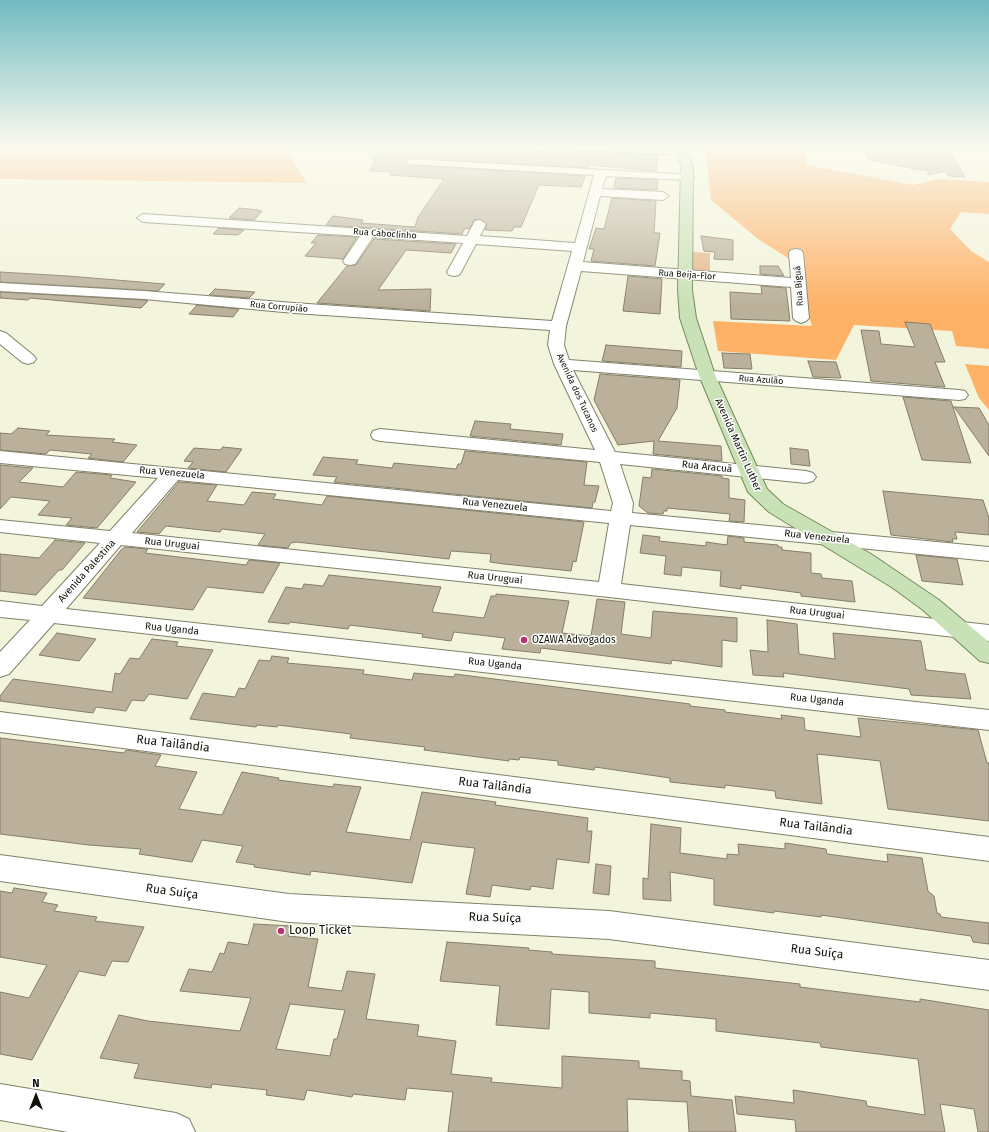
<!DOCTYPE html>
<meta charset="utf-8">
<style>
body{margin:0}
#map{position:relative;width:989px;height:1132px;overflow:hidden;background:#f3f4dc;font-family:"Fira Sans",sans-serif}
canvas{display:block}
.north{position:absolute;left:16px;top:1076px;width:40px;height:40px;-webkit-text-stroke:3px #fff;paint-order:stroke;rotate:0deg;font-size:11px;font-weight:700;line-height:16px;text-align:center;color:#101108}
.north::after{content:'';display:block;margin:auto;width:14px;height:18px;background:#101108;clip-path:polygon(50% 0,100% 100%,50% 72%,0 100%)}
</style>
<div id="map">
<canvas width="989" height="1132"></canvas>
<div class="north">N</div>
</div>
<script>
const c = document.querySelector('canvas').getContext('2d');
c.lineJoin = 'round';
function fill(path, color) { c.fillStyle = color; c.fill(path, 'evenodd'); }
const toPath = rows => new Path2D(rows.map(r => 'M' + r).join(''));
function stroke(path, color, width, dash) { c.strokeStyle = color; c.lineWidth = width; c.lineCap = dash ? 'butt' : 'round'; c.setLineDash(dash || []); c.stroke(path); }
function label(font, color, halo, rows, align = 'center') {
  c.font = font + ' "Fira Sans",sans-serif'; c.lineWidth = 3; c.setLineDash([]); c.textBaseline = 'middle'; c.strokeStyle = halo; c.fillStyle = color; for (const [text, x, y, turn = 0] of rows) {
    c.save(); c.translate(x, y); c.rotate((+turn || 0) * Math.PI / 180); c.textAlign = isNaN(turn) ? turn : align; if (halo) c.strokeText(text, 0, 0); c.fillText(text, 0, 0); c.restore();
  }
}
const green = toPath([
 [692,252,710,253,710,274,690,273]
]);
const forest = toPath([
 [0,146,284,146,307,183,0,179],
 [705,146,767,146,806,149,807,165,913,185,939,179,989,182,989,214,961,212,950,229,971,251,989,262,989,349,956,346,952,331,854,325,836,360,718,351,713,321,812,326,791,260,758,239,711,200],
 [965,364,989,366,989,410,979,398]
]);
const building = toPath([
 [383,146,474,146,552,152,553,149,658,155,656,171,589,165,588,168,413,158,406,161,408,165,585,176,581,187,539,185,521,227,514,227,512,231,485,230,487,224,480,219,474,220,469,229,465,228,462,234,326,225,333,216,363,220,361,223,415,227,418,217,444,179,390,175,392,172,369,171,375,160,371,159,383,146],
 [863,146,931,146,949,149,965,177,949,176,945,171,928,175,928,170,919,170,868,159,863,146],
 [616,178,658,180,657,190,614,188,616,178],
 [612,198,656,201,654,233,660,233,655,266,591,261,594,249,589,249,596,228,604,229,612,198],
 [239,208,259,210,258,211,262,211,254,220,229,218,239,208],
 [219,228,244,230,238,235,213,234,219,228],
 [318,235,357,237,343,259,305,256,316,243,311,243,318,235],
 [701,236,733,240,733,260,714,259,715,252,704,251,701,236],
 [374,239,456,244,451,253,406,250,378,290,431,289,430,311,317,303,347,266,356,265,374,239],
 [760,266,778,266,784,276,760,274,760,266],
 [0,272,68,276,165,284,158,291,0,282,0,272],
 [628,276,662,279,660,314,623,311,628,276],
 [761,286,786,288,790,321,731,319,730,292,762,294,761,286],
 [215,289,255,292,249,298,209,295,215,289],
 [0,292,144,300,148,301,141,308,30,298,28,300,0,298,0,292],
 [197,305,239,309,233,317,189,314,197,305],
 [905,322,930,324,945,362,935,362,945,387,871,381,861,330,879,331,881,344,915,347,905,322],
 [606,345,682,351,681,367,602,361,606,345],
 [722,353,750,354,752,369,724,368,722,353],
 [808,361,836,362,841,378,813,377,808,361],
 [600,374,680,380,677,408,658,441,721,446,722,461,653,454,654,441,618,445,594,400,600,374],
 [903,397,951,401,971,463,922,460,903,397],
 [954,407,979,408,989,425,989,456,954,407],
 [475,421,511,424,510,429,563,434,561,445,470,436,475,421],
 [18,428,50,431,46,435,115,439,112,442,137,445,123,462,88,458,92,454,50,450,46,454,0,450,0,433,11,434,18,428],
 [223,447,242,449,226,472,188,468,193,462,184,461,194,448,220,450,223,447],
 [790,448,808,450,810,466,791,464,790,448],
 [465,451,587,462,584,485,599,486,595,502,593,502,592,508,334,482,337,477,313,475,323,457,358,460,356,464,392,468,394,463,456,469,458,464,461,464,465,451],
 [0,465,33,468,19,482,63,487,76,472,112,475,110,478,136,482,97,528,66,525,72,518,38,515,50,501,11,497,0,509,0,465],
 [652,469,722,476,722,478,729,479,729,498,745,500,744,522,729,521,730,514,667,508,667,511,664,511,663,514,648,513,639,506,643,477,651,478,652,469],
 [179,482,217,485,207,501,244,505,252,492,276,494,273,499,322,505,327,496,584,522,576,562,573,561,571,571,504,564,490,562,491,554,451,551,449,559,296,542,291,543,288,548,258,545,265,534,222,529,220,532,166,526,159,534,137,532,179,482],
 [883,491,983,500,989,518,989,535,955,532,957,539,952,539,953,542,891,535,883,491],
 [643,535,660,537,659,541,706,546,706,542,727,545,728,536,744,538,744,542,778,545,778,547,782,547,782,550,811,553,811,573,821,574,822,578,852,581,855,602,801,596,801,593,741,585,741,589,720,586,721,571,682,567,681,576,664,574,666,556,640,553,643,535],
 [55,540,85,543,62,570,59,570,36,595,0,591,0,554,39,558,55,540],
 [125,547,148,549,145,553,246,565,249,560,280,563,263,593,207,587,193,610,83,598,121,550,125,547],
 [916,555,957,559,963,585,922,581,916,555],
 [329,575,441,587,432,612,484,618,491,596,496,596,496,594,569,601,562,633,591,636,597,599,625,602,621,634,651,638,653,611,737,618,737,642,722,640,722,667,672,660,671,664,541,648,540,653,502,649,505,638,454,632,451,641,422,637,423,634,350,625,348,629,290,622,289,624,268,622,286,587,302,589,304,584,323,586,329,575],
 [767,620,797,624,799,654,835,659,833,633,921,641,926,670,965,674,971,699,911,695,909,689,783,673,784,677,753,675,750,650,768,652,767,620],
 [57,633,96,639,79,661,39,655,57,633],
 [152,639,178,642,176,646,213,650,187,699,149,694,144,701,132,700,126,711,96,707,93,713,0,701,0,696,13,679,112,692,115,673,120,674,130,658,139,659,152,639],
 [272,656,289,658,287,663,364,670,363,674,412,680,414,673,454,677,455,674,690,704,690,706,725,710,725,712,782,719,781,715,804,718,805,730,861,737,858,718,978,730,987,763,989,763,989,821,888,809,880,761,817,754,822,804,776,798,775,791,725,785,725,788,670,782,670,778,595,767,594,770,558,765,558,761,520,757,519,760,509,759,509,761,424,750,425,747,350,738,351,734,278,725,277,727,257,725,256,727,190,719,203,693,235,697,239,688,245,689,259,660,270,661,272,656],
 [0,738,124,753,126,750,161,755,155,766,197,772,179,809,222,815,242,772,279,778,278,780,333,787,334,784,361,787,346,832,410,840,422,792,496,802,495,805,588,818,587,831,592,831,589,863,557,859,553,889,531,886,530,890,492,885,490,897,466,894,475,848,455,846,422,842,412,883,311,871,310,875,254,867,255,865,236,862,243,846,202,840,192,862,139,854,141,849,89,845,0,834,0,738],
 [651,824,681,828,680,853,727,859,727,854,739,855,738,844,785,849,785,843,826,849,827,854,888,862,887,854,922,858,928,891,934,896,937,913,940,914,941,917,989,923,989,944,973,942,971,936,821,915,821,917,774,911,774,913,714,905,714,879,670,872,671,901,643,899,643,878,648,879,651,824],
 [596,864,611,866,609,895,593,893,596,864],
 [14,888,47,893,42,902,58,905,54,911,97,917,95,921,144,927,128,962,112,961,105,976,79,971,32,1060,0,1054,0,992,29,998,47,965,0,957,0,891,12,893,14,888],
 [254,924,291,926,288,936,318,939,308,987,342,991,347,971,375,974,366,1019,419,1025,417,1036,456,1041,451,1074,492,1078,491,1082,562,1088,562,1056,639,1061,639,1068,682,1071,682,1080,690,1081,691,1096,732,1100,736,1132,689,1132,687,1102,627,1099,628,1132,448,1132,453,1092,407,1088,405,1100,353,1094,352,1097,307,1090,304,1100,266,1095,267,1090,212,1084,211,1088,134,1078,139,1064,100,1058,119,1015,148,1021,240,1031,251,998,180,991,189,969,212,972,220,953,224,954,228,942,248,945,254,924],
 [290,1004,345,1010,337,1039,334,1039,330,1056,276,1049,290,1004],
 [447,942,529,948,528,950,552,952,552,954,655,961,655,968,800,984,800,987,920,1002,920,999,989,1010,989,1132,978,1132,974,1109,940,1104,945,1132,796,1132,795,1120,737,1114,735,1096,794,1103,793,1090,866,1101,867,1106,925,1115,918,1059,821,1047,820,1043,716,1031,716,1019,650,1013,650,1018,589,1013,589,992,551,989,549,1029,496,1025,500,986,440,981,447,942]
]);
const minor = toPath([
 [560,146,630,146,684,149,689,152,684,155,565,149,560,146],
 [979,146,989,146,989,150,980,148,979,146],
 [413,159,692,175,694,177,688,180,606,176,602,189,663,192,669,196,663,200,600,196,583,262,791,278,789,253,791,250,796,249,801,250,803,253,809,318,806,321,801,323,796,321,793,318,791,287,581,271,566,326,564,345,569,360,959,390,965,391,968,395,965,399,959,400,573,370,615,452,806,471,813,473,816,477,813,481,806,483,620,464,633,503,632,513,989,547,989,561,630,525,621,584,989,625,989,641,609,597,121,545,66,609,989,710,989,730,54,623,9,674,0,677,0,652,30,620,0,617,0,601,42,606,100,543,0,532,0,520,110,531,158,478,0,463,0,451,611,511,613,503,600,462,380,441,373,439,371,435,373,431,380,429,595,450,554,364,548,345,550,330,294,313,144,299,0,291,0,283,144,291,294,303,552,321,572,251,476,244,461,272,459,275,454,276,449,275,447,272,463,243,373,237,355,264,350,265,345,264,343,261,360,236,143,222,137,218,143,214,467,236,475,221,480,220,486,224,480,236,575,243,594,175,409,164,407,162,409,160,413,159],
 [178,480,609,523,599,582,132,533,178,480],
 [0,331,6,333,34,356,36,359,34,362,28,364,22,362,0,344,0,331],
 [0,712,989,837,989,861,0,732,0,712],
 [0,855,289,894,609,911,989,960,989,990,609,939,289,922,0,881,0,855],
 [0,1084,176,1113,189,1119,195,1132,68,1132,0,1120,0,1084]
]);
const major = toPath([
 [676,146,686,146,693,167,692,290,696,318,715,375,767,489,783,504,871,554,939,600,989,642,989,663,980,661,923,610,893,588,769,512,748,492,699,375,680,318,678,290,681,167,676,146]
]);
const markers = [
 [524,640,4,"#b93273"],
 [281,931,4,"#b93273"]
];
const farStreetnames = [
 ["Rua Caboclinho",385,234,4],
 ["Rua Beija-Flor",687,275,4],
 ["Rua Biguá",799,286,-94],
 ["Rua Corrupião",279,307,5],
 ["Rua Azulão",761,380,4],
 ["Avenida dos Tucanos",577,393,65]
];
const streetNames = [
 ["Avenida Martin Luther",738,445,66],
 ["Rua Aracuã",707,467,6],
 ["Rua Venezuela",172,473,5],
 ["Rua Venezuela",495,505,6],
 ["Rua Venezuela",817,537,6],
 ["Rua Uruguai",172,544,6],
 ["Avenida Palestina",87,571,-48],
 ["Rua Uruguai",495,578,6],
 ["Rua Uruguai",817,613,6],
 ["Rua Uganda",172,629,6],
 ["Rua Uganda",495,664,6],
 ["Rua Uganda",817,700,6]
];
const poiNames = [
 ["OZAWA Advogados",532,640]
];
const nearStreetnames = [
 ["Rua Tailândia",173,744,7],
 ["Rua Tailândia",495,786,7],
 ["Rua Tailândia",816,827,7],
 ["Rua Suíça",172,892,8],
 ["Rua Suíça",495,918,2],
 ["Rua Suíça",817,952,7]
];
const nearPoinames = [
 ["Loop Ticket",289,931]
];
fill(green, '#e5b88e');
fill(forest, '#fdb268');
fill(building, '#bbb19b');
stroke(building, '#867d68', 1);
stroke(minor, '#80816b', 2);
stroke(major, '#718b59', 2);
fill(minor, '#fff');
fill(major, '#c9e1b6');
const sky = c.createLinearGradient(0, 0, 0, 305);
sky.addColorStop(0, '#72bac1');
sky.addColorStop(0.48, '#fafaef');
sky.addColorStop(1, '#fafaef00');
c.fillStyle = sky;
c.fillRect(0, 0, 989, 305);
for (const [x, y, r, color] of markers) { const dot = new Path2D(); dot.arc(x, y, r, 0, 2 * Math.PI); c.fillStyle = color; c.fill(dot); stroke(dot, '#fff', 1.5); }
label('9px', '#101108', '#fff', farStreetnames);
label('10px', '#101108', '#fff', streetNames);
label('10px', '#101108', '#fff', poiNames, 'left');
label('12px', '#101108', '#fff', nearStreetnames);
label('12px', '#101108', '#fff', nearPoinames, 'left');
</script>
